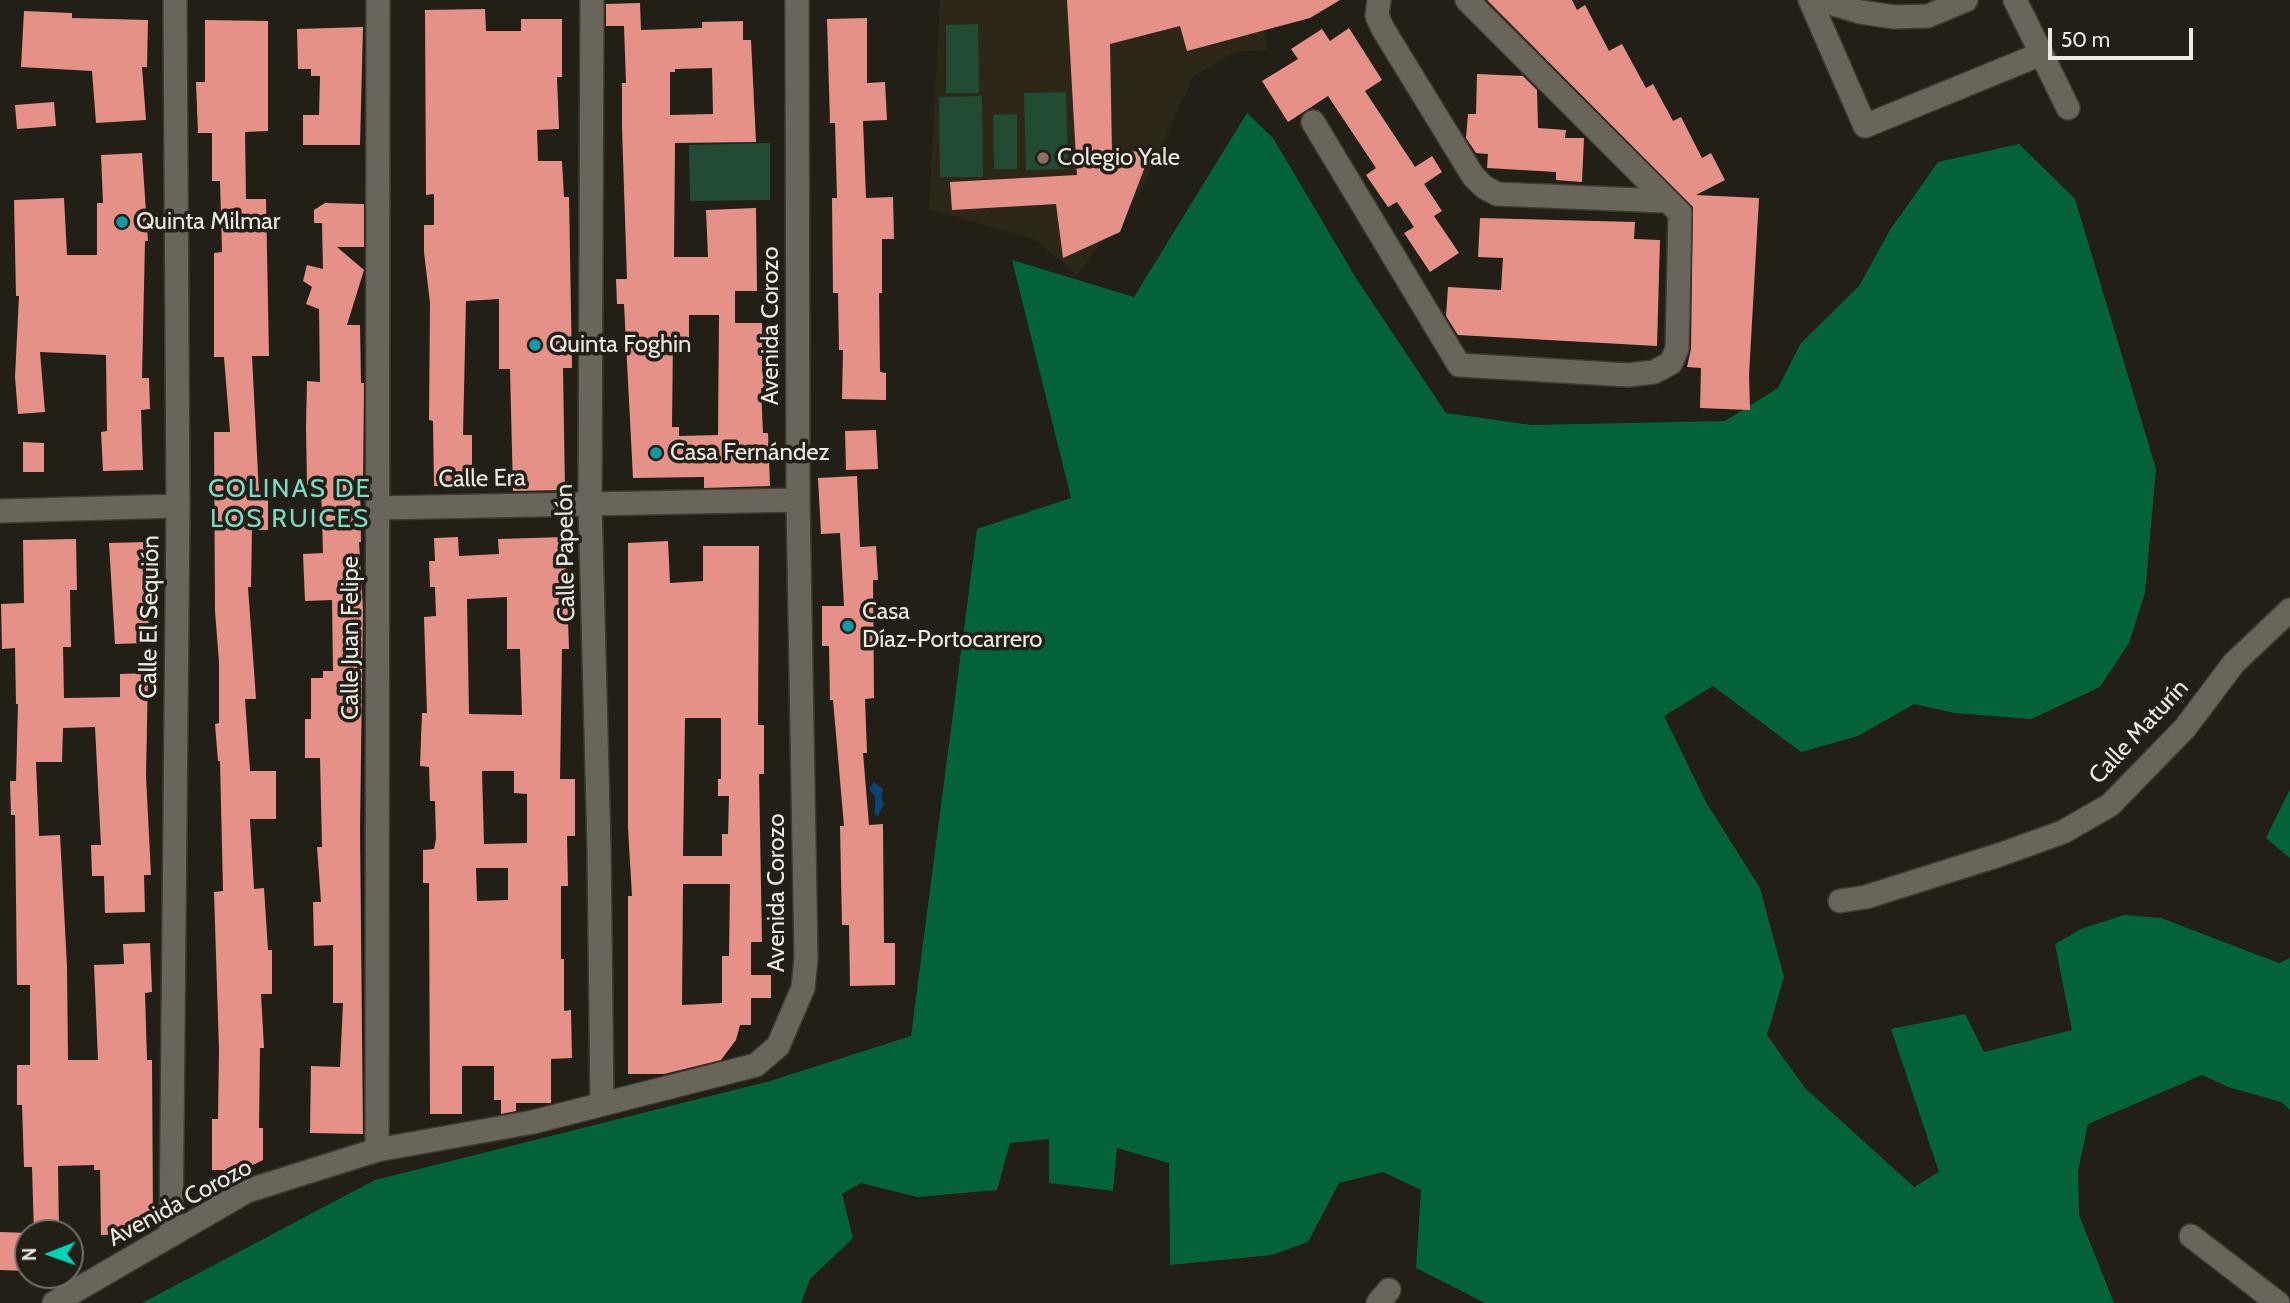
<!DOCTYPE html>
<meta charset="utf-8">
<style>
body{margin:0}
#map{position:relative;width:2290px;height:1303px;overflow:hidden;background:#221f16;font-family:Cabin,sans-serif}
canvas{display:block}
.north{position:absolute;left:14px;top:1219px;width:70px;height:70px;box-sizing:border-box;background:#221f16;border:2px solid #737068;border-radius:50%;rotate:269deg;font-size:19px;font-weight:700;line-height:28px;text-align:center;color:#edeae4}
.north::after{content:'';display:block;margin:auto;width:24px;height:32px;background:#00d5b7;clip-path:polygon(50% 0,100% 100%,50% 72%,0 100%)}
.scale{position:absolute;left:2048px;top:28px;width:145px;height:32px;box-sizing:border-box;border:4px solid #edeae4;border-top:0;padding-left:9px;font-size:21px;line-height:24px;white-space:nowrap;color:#edeae4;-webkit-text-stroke:5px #221f16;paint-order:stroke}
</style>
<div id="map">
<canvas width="2290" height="1303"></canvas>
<div class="north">N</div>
<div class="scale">50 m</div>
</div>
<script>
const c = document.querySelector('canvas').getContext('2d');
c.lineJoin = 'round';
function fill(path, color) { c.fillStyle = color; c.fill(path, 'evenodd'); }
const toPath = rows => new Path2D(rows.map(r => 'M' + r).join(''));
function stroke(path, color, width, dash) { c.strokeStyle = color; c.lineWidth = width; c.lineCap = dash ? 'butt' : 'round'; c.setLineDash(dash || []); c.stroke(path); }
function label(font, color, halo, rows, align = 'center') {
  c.font = font + ' Cabin,sans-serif'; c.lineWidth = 7; c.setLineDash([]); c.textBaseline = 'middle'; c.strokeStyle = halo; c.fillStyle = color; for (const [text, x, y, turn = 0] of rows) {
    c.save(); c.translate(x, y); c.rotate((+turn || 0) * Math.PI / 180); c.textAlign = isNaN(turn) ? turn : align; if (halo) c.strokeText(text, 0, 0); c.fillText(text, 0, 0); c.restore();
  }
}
const built = toPath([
 [940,0,1258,0,1268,50,1235,52,1193,77,1142,189,1077,275,1036,240,929,209]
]);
const green = toPath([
 [978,24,979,93,946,93,946,25],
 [1066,92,1068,169,1026,170,1024,93],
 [982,96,983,177,940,177,939,97],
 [1017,114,1017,169,994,169,993,115],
 [770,143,770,200,690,201,689,145]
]);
const forest = toPath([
 [1247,113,1273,138,1356,278,1446,413,1531,425,1725,421,1778,388,1801,343,1859,286,1890,230,1938,162,2019,144,2075,199,2156,469,2145,593,2129,643,2100,687,2031,719,1954,713,1914,704,1858,736,1801,752,1713,686,1664,716,1706,802,1760,888,1784,977,1767,1035,1805,1088,1914,1187,1939,1172,1891,1029,1965,1014,1984,1052,2072,1030,2055,944,2081,929,2124,915,2161,918,2279,963,2290,958,2290,1110,2281,1102,2228,1087,2202,1075,2088,1124,2078,1171,2079,1215,2114,1303,1485,1303,1416,1268,1421,1190,1383,1172,1339,1183,1308,1242,1272,1255,1170,1265,1169,1163,1117,1148,1113,1191,1049,1183,1049,1139,1010,1143,997,1190,918,1197,861,1183,842,1194,853,1238,810,1279,801,1303,142,1303,375,1180,770,1081,911,1036,977,529,1071,498,1012,260,1134,297],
 [2290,789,2290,858,2266,838]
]);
const water = toPath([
 [874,782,883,789,881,798,884,803,878,816,875,815,875,796,869,789]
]);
const building = toPath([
 [1067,0,1340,0,1310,18,1187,51,1180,26,1110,44,1112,152,1151,151,1120,232,1063,258,1056,204,952,210,950,182,1077,175],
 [1487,0,1572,0,1577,10,1585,5,1609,51,1622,44,1646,88,1653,84,1673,121,1681,117,1702,158,1711,153,1725,180,1696,195,1759,198,1749,375,1750,410,1700,408,1701,368,1687,367,1691,349,1693,207],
 [640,3,641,30,702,28,702,22,743,21,743,40,751,40,756,142,675,143,674,257,708,257,706,210,756,208,757,291,735,291,735,323,762,323,762,372,772,372,773,388,761,388,763,433,768,433,770,486,704,488,704,477,633,478,624,304,617,304,616,279,627,279,622,128,622,83,626,83,624,26,606,26,606,4],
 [712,68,713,114,670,115,670,72,675,72,675,69],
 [689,315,719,315,718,435,679,436,679,427,672,427,673,338,689,338],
 [485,9,486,31,521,31,521,19,562,19,562,77,557,77,559,129,537,130,538,161,562,161,564,197,569,197,572,368,563,368,565,490,513,491,510,369,499,369,499,299,466,301,463,435,472,435,472,486,434,486,433,421,429,420,430,303,424,252,424,225,434,225,434,194,426,195,425,10],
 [24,11,72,13,72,18,148,20,147,67,142,67,146,120,96,123,92,71,21,67],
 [867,18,867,83,885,82,887,120,863,121,866,198,893,197,894,239,882,239,882,293,879,293,880,372,886,373,886,400,842,399,843,350,839,350,838,293,833,293,832,198,837,198,835,123,830,123,827,19],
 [205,20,268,21,268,131,245,132,246,199,266,199,269,356,252,356,259,494,268,494,268,530,252,530,251,587,248,587,256,699,245,699,250,771,276,771,276,819,250,819,254,889,264,888,268,950,272,950,272,994,261,994,264,1048,260,1048,259,1128,263,1128,263,1160,243,1170,212,1170,212,1119,218,1119,219,1050,214,892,223,891,220,761,218,761,215,724,219,723,219,662,215,611,214,432,230,432,224,357,214,357,214,253,222,252,220,181,212,181,212,133,198,133,196,82,205,82],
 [363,27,360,145,303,145,303,115,319,115,320,76,311,76,311,69,298,69,297,29],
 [1349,28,1382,80,1365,91,1415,167,1432,156,1442,172,1424,184,1442,211,1434,216,1459,253,1430,272,1404,233,1414,227,1397,202,1388,207,1366,175,1376,168,1328,96,1288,122,1262,81,1298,59,1291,49,1322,29,1330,41],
 [1477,74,1523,76,1537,90,1538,128,1566,130,1565,138,1584,138,1582,182,1556,180,1556,172,1487,168,1488,154,1476,153,1466,138,1468,114,1476,114],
 [54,102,56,126,17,129,15,105],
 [142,153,148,241,145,241,142,378,149,378,150,409,141,410,143,470,103,471,101,432,107,431,106,355,40,352,45,412,18,414,15,377,19,296,16,296,14,200,64,198,67,255,97,255,97,203,103,203,101,155],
 [325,203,364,204,364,247,337,247,364,270,347,325,360,325,361,383,364,383,363,485,360,485,361,542,359,542,363,609,360,829,363,1134,310,1133,311,1066,340,1067,343,1003,333,1003,333,945,314,946,313,902,321,902,317,847,322,847,320,758,305,758,305,719,311,719,311,678,323,678,323,671,333,671,332,600,305,601,303,554,323,553,321,485,307,485,306,427,307,381,320,382,319,309,306,304,312,287,303,281,307,265,323,269,322,223,314,223,314,210],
 [1480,218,1635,222,1634,239,1660,240,1657,346,1458,335,1446,316,1448,287,1501,290,1503,258,1478,257],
 [876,430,878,469,846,470,845,431],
 [23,442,44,443,44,472,23,472],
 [857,476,860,547,876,546,878,580,873,580,874,698,865,699,867,753,863,753,869,825,883,824,884,943,895,943,895,985,850,986,849,925,842,925,840,826,844,826,833,700,830,700,829,646,822,646,822,606,844,606,840,533,821,534,818,478],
 [458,537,459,556,499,554,498,539,565,537,569,649,562,649,560,779,575,779,575,836,567,836,568,886,561,886,561,959,564,959,564,1011,571,1010,572,1058,551,1059,551,1103,516,1103,516,1111,501,1114,501,1100,494,1100,494,1066,462,1066,462,1114,430,1114,429,883,423,883,423,850,434,849,436,839,435,801,430,801,429,767,420,766,422,713,427,713,424,617,436,616,435,587,430,587,429,561,435,561,434,538],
 [507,597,507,649,520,649,522,715,469,714,467,599],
 [482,771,514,771,514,793,527,794,527,843,484,844],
 [476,868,508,868,508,900,477,901],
 [76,539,77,590,70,590,71,647,63,647,64,698,120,697,120,674,148,673,146,776,151,875,144,875,145,912,105,913,104,876,92,876,91,845,101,845,95,727,63,728,62,762,36,762,39,836,60,835,67,966,68,1060,98,1060,94,965,124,964,123,944,150,943,152,992,145,993,147,1060,152,1060,153,1220,147,1220,147,1225,138,1225,138,1234,101,1235,100,1170,94,1170,94,1165,58,1166,59,1233,34,1233,32,1167,24,1167,22,1105,17,1105,17,1065,30,1065,30,985,17,985,15,815,11,815,10,781,16,781,18,704,16,704,15,648,2,649,1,604,24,603,23,540],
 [668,541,670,583,703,581,703,546,759,546,758,725,764,725,764,774,759,774,762,942,751,942,751,975,771,975,771,998,751,998,751,1025,740,1025,736,1040,721,1060,664,1074,628,1074,628,896,632,896,628,828,628,543],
 [685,718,721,718,721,779,718,779,718,796,729,796,728,834,722,834,722,856,683,856],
 [683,884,730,884,729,956,722,956,722,1003,682,1005],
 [146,542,149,643,115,644,109,543],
 [0,1232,28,1233,28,1271,0,1270]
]);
const street = toPath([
 [592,0,590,502,599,848,602,1104],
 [1379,0,1377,16,1383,29,1473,176,1484,187,1497,194,1665,201],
 [1810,0,1865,126,2041,54],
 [1820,0,1860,12,1894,17,1928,16,1966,0],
 [2015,0,2068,108],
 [1313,122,1459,365,1628,375,1654,372,1671,363,1677,349,1680,213,1467,0],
 [377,508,798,500],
 [0,511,178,506],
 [1840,901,1866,897,1999,855,2063,832,2110,805,2185,728,2234,663,2290,610],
 [377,1150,378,0],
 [171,1235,178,506,175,0],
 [2191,1236,2278,1303],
 [54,1303,247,1191,377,1150,533,1122,756,1065,778,1046,803,988,806,958,798,500,797,0],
 [1378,1303,1389,1290]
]);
const markers = [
 [1043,158,7,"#8d6e63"],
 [122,222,7,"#0f9aa8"],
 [535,345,7,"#0f9aa8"],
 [656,453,7,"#0f9aa8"],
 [848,626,7,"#0f9aa8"]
];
const poiNames = [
 ["Colegio Yale",1057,158],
 ["Quinta Milmar",136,222],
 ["Quinta Foghin",549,345],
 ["Casa Fernández",670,453],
 ["Casa",862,612],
 ["Díaz-Portocarrero",862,640]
];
const streetNames = [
 ["Avenida Corozo",771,326,-90],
 ["Calle Era",482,479,-1],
 ["Calle Papelón",566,553,-91],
 ["Calle El Sequión",150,617,-89],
 ["Calle Juan Felipe",351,638,-90],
 ["Calle Maturín",2139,732,-47],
 ["Avenida Corozo",777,893,-90],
 ["Avenida Corozo",180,1203,-28]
];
const neighbourhoodNames = [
 ["COLINAS DE",290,489],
 ["LOS RUICES",290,519]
];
fill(built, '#2d2718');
fill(green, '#214c33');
fill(forest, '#046339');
fill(water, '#084478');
fill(building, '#e69188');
stroke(street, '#3e3a34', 26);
stroke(street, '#69655a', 23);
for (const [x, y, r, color] of markers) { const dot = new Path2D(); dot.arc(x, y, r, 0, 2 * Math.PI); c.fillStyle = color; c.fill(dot); stroke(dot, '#221f16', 2.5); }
label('24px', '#edeae4', '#221f16', poiNames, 'left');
label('24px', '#edeae4', '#221f16', streetNames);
c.letterSpacing = '2px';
label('26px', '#78dcc6', '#221f16', neighbourhoodNames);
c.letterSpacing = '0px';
</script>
